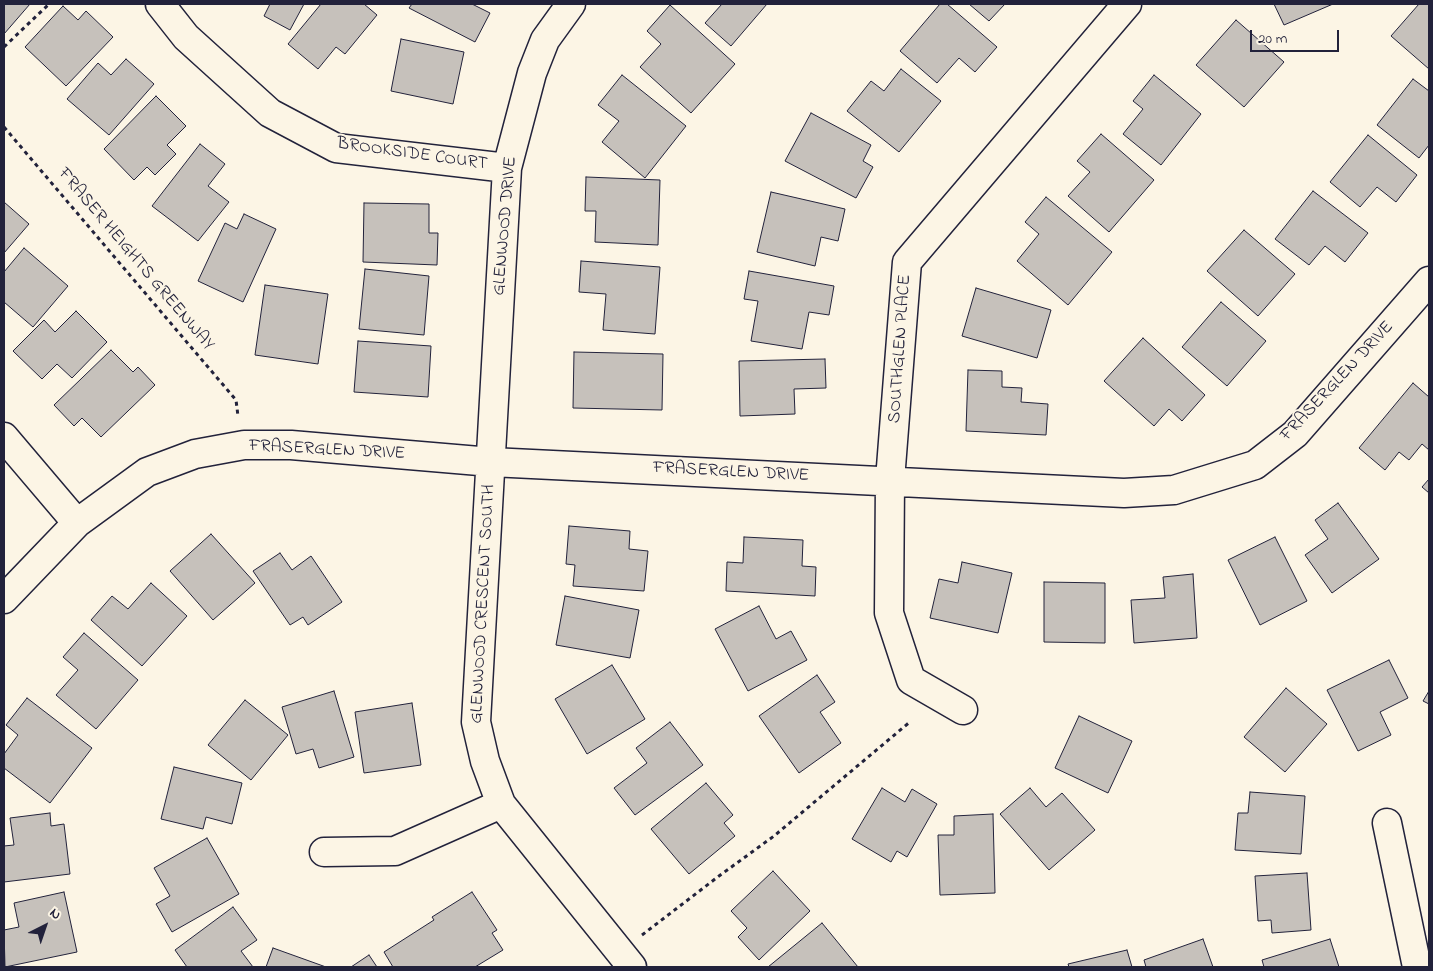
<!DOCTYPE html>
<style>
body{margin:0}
#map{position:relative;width:1433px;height:971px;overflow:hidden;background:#fcf5e5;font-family:"Indie Flower",sans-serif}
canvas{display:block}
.frame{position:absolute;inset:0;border:5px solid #22223b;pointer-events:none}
.north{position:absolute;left:20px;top:901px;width:50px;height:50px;-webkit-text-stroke:4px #fcf5e5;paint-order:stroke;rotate:41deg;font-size:14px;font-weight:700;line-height:20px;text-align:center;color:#22223b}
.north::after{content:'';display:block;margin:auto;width:18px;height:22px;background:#22223b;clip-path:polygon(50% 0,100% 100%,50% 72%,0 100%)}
.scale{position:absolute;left:1250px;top:30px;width:89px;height:22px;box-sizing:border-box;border:2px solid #22223b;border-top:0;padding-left:6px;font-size:15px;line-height:18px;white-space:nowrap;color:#22223b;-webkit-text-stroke:4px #fcf5e5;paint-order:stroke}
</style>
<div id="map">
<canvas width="1433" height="971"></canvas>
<div class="frame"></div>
<div class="north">N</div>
<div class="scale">20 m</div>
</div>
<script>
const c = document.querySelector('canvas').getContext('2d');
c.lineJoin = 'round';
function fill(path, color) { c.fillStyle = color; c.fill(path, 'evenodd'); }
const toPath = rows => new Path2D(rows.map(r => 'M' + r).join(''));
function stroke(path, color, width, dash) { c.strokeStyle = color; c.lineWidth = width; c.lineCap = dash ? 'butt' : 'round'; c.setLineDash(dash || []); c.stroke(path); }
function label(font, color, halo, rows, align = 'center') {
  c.font = font + ' "Indie Flower",sans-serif'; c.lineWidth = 4; c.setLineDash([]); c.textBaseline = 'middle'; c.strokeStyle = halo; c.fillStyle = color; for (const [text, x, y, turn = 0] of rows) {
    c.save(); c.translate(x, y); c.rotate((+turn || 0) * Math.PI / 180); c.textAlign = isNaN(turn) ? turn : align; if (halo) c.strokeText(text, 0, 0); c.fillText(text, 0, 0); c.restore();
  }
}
const building = toPath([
 [4,4,30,4,4,34,4,4],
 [270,4,304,4,290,30,264,16,270,4],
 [321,4,364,4,377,15,345,54,336,47,318,69,288,44,321,4],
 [412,4,472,4,490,13,475,42,409,8,412,4],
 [722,4,767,4,731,46,705,23,722,4],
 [940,4,947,4,997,47,975,72,959,58,937,83,900,51,940,4],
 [969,4,1005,4,989,21,969,4],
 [1274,4,1333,4,1284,25,1274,4],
 [1419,4,1429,4,1429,69,1391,36,1419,4],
 [670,5,735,64,691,113,640,67,661,44,647,31,670,5],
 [63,6,78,20,86,11,113,37,66,86,25,47,63,6],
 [1236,20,1284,62,1244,107,1196,65,1236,20],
 [401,39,464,52,453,104,391,91,401,39],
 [126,59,154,84,109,135,67,99,98,63,111,75,126,59],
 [901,69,941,101,899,152,847,111,871,81,884,91,901,69],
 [622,75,686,126,645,178,602,142,619,121,598,105,622,75],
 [1154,75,1201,114,1161,165,1123,134,1143,109,1133,101,1154,75],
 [1413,79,1429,91,1429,145,1419,158,1377,125,1413,79],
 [156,96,186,126,167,145,176,154,155,175,147,167,134,180,104,149,156,96],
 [811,113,871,145,863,161,873,167,856,198,785,161,811,113],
 [1101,134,1154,180,1109,232,1068,196,1090,172,1077,161,1101,134],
 [1368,135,1417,175,1396,202,1377,187,1360,207,1330,182,1368,135],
 [200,144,225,164,208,186,229,202,198,241,152,206,200,144],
 [586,177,660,180,658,245,595,242,596,211,585,211,586,177],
 [1313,191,1368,233,1345,262,1325,246,1309,265,1275,239,1313,191],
 [771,192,845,209,838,241,821,237,815,266,757,252,771,192],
 [1046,197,1112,252,1068,305,1017,261,1039,234,1025,222,1046,197],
 [4,202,29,224,4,253,4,202],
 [364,203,429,204,429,233,438,233,437,265,363,262,364,203],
 [244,214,276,229,243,302,198,281,225,223,237,229,244,214],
 [1244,230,1295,274,1258,316,1207,271,1244,230],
 [24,248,68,286,33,327,4,302,4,272,24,248],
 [581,261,660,267,655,334,603,330,606,294,579,292,581,261],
 [365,269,429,276,424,335,359,329,365,269],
 [749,271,834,286,829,315,809,312,802,349,751,341,758,301,744,299,749,271],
 [265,285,328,294,318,364,255,355,265,285],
 [976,288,1051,310,1037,358,962,336,976,288],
 [1221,302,1266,341,1227,386,1182,347,1221,302],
 [76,311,107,342,72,378,57,364,42,379,13,351,44,320,55,332,76,311],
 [1143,338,1205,395,1182,421,1169,409,1154,426,1104,381,1143,338],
 [358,341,431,346,428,397,354,392,358,341],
 [111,350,133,372,138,367,155,385,101,437,82,418,74,426,54,405,111,350],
 [574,352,663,354,662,410,573,408,574,352],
 [825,359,826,388,794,389,795,414,740,416,739,361,825,359],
 [968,370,1002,371,1002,387,1022,388,1021,402,1048,404,1046,435,966,431,968,370],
 [1413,383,1429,397,1429,450,1422,444,1409,460,1399,452,1385,470,1359,448,1413,383],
 [1429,479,1429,493,1422,487,1429,479],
 [1338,503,1379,559,1332,593,1305,555,1328,539,1315,520,1338,503],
 [569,526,630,531,629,549,648,551,644,591,573,586,575,565,566,564,569,526],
 [211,534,255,583,213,620,170,571,211,534],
 [744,537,803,540,802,566,816,567,815,596,726,591,727,562,743,563,744,537],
 [1275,537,1307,601,1260,625,1228,560,1275,537],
 [280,553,292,570,311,556,342,602,308,625,303,617,290,625,253,571,280,553],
 [962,562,1012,573,998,633,930,618,939,579,958,583,962,562],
 [1193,574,1197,638,1134,643,1131,600,1165,598,1163,577,1193,574],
 [1044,582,1105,583,1105,643,1044,642,1044,582],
 [151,583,187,616,142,666,91,620,112,596,128,609,151,583],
 [565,596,639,610,630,658,556,645,565,596],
 [759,606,776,639,791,631,807,660,748,691,715,629,759,606],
 [84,633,138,680,96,729,56,695,78,670,63,657,84,633],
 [1389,660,1408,698,1380,712,1391,735,1358,751,1327,690,1389,660],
 [612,665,645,719,587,754,555,699,612,665],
 [817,675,835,702,820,712,841,743,799,773,759,716,817,675],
 [1286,688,1327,724,1285,772,1244,737,1286,688],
 [334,691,354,757,319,768,313,749,296,754,282,707,334,691],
 [1429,691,1429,704,1423,701,1429,691],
 [27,698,92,748,50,803,4,768,4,754,18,735,6,725,27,698],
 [245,700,288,735,251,780,208,745,245,700],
 [412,703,421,765,364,773,355,712,412,703],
 [1079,716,1132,741,1108,793,1055,768,1079,716],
 [670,722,703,765,635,815,614,788,647,763,636,748,670,722],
 [174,767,242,783,232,824,206,817,203,829,161,819,174,767],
 [706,783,733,815,724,823,735,836,689,874,651,829,706,783],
 [882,788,905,802,912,789,937,804,907,857,897,851,891,862,852,839,882,788],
 [1030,788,1046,807,1062,793,1095,830,1049,870,1000,814,1030,788],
 [1250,792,1305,796,1301,854,1235,850,1238,813,1248,813,1250,792],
 [50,813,51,826,64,824,70,874,4,882,4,846,14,845,10,818,50,813],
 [993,814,995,893,940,895,938,835,954,835,954,816,993,814],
 [207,838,239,894,172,932,156,904,170,896,154,868,207,838],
 [773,871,810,911,759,960,738,937,747,928,731,911,773,871],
 [1307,873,1311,930,1272,933,1271,920,1258,921,1255,876,1307,873],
 [64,892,77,952,5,967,4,930,19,927,14,903,64,892],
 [472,892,497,930,492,933,503,950,475,967,393,967,384,952,434,920,432,917,472,892],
 [233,907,257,940,241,951,253,967,187,967,175,950,233,907],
 [822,923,858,967,768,967,822,923],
 [1203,939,1213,967,1146,967,1144,960,1203,939],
 [1330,939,1339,967,1264,967,1262,960,1330,939],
 [273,948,326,967,266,967,273,948],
 [1127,950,1132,967,1069,967,1068,964,1127,950],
 [369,955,377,967,351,967,369,955]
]);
const path = toPath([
 [4,47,49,4],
 [4,127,236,400,238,416],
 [642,935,719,876,774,836,911,721]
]);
const minor = toPath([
 [160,4,186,37,270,113,336,148,507,168],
 [571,4,545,40,532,73,507,168,476,722,485,761,501,804,632,967],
 [4,437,77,523],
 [4,599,77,523,147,472,195,454,244,445,291,445,491,462,1124,493,1174,490,1255,465,1295,434,1429,281],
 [963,710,911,680,889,613,890,480,907,262,1127,4],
 [1387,823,1417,967],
 [324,852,395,851,501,804]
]);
const streetNames = [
 ["BROOKSIDE COURT",412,155,8],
 ["GLENWOOD DRIVE",506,226,-85],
 ["FRASER HEIGHTS GREENWAY",135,260,50],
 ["SOUTHGLEN PLACE",901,349,-86],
 ["FRASERGLEN DRIVE",1338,382,-47],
 ["FRASERGLEN DRIVE",327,451,3],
 ["FRASERGLEN DRIVE",731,473,3],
 ["GLENWOOD CRESCENT SOUTH",484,604,-87]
];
fill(building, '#c6c1bb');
stroke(building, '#22223b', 1);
stroke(minor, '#22223b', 31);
stroke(path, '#22223b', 3, [4, 4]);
stroke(minor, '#fcf5e5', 28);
label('18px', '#22223b', '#fcf5e5', streetNames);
</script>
